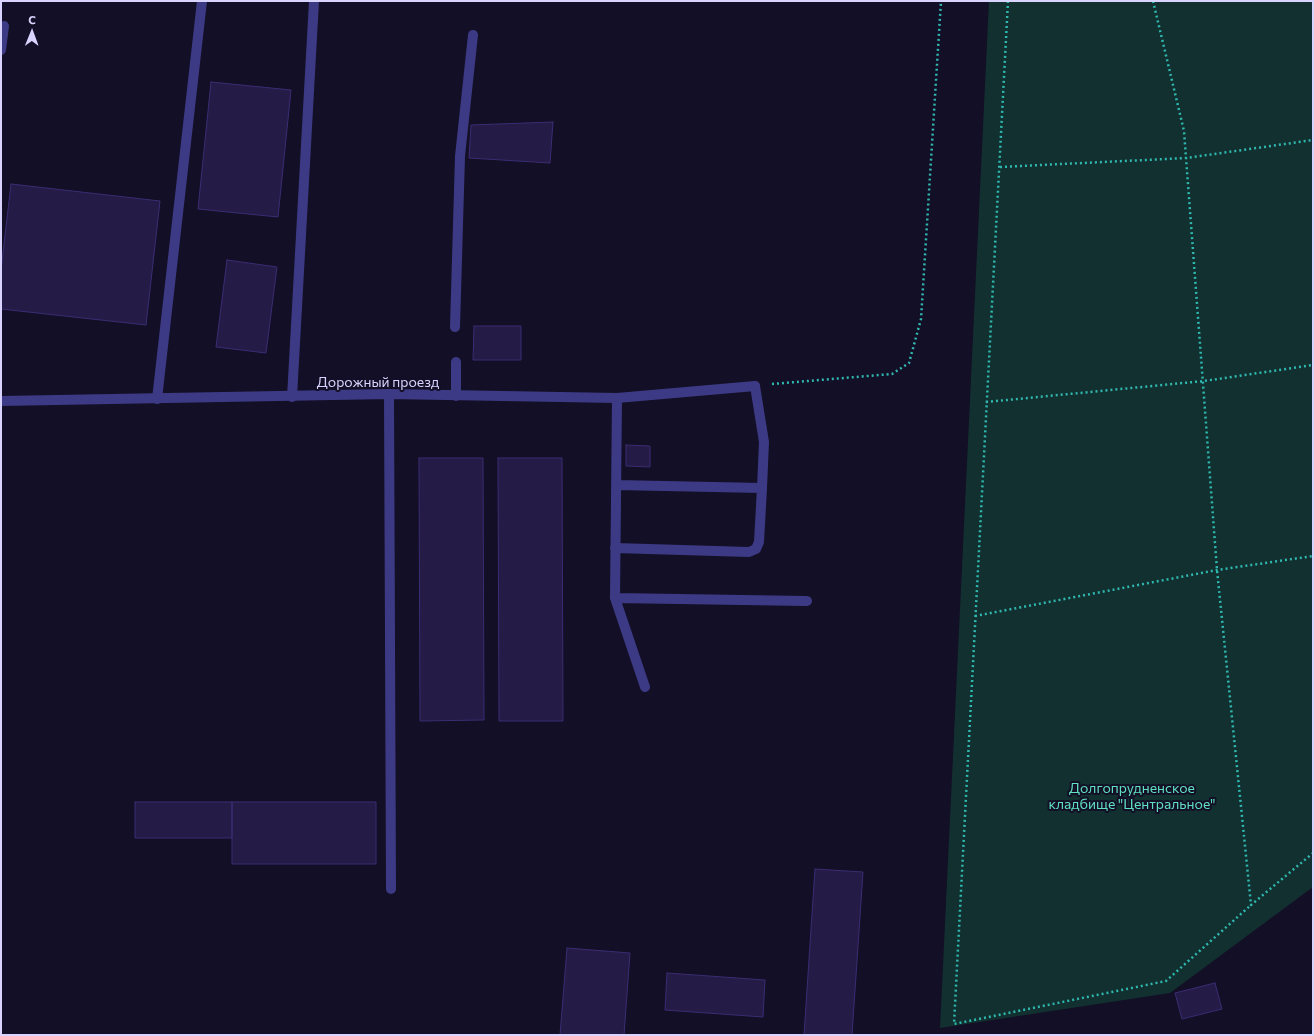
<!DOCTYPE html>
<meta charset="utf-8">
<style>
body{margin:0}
#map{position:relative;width:1314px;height:1036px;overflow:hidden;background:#130f26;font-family:Commissioner,sans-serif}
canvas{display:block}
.frame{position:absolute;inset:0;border:2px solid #d9d4ff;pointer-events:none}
.north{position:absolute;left:12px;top:12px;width:40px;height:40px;-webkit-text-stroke:3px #130f26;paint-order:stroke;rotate:1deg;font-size:11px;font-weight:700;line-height:16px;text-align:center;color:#d9d4ff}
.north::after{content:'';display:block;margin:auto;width:14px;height:18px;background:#d9d4ff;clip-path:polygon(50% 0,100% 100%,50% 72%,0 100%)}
</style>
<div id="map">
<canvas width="1314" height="1036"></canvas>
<div class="frame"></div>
<div class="north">С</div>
</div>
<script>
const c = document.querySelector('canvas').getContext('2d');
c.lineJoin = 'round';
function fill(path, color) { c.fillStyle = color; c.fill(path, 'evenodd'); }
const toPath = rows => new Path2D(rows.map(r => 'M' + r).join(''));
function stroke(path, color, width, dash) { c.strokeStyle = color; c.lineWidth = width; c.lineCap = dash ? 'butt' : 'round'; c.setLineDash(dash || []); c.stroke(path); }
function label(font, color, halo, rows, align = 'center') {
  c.font = font + ' Commissioner,sans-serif'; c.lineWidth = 4; c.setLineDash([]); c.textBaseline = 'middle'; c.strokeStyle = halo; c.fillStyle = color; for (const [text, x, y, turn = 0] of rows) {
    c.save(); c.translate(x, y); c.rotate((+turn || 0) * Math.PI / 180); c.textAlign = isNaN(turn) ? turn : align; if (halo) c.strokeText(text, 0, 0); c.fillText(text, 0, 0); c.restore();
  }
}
const green = toPath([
 [989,1,1313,1,1313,887,1170,993,940,1028]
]);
const building = toPath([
 [211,82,291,90,278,217,198,209,211,82],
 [553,122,550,163,469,158,471,125,553,122],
 [11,184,160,201,146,325,1,309,1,270,11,184],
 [227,260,277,267,266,353,216,347,227,260],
 [474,326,521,326,521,360,473,360,474,326],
 [626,445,650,446,650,467,626,466,626,445],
 [419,458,483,458,484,720,420,721,419,458],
 [498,458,562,458,563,721,499,721,498,458],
 [135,802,232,802,232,838,135,838,135,802],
 [232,802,376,802,376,864,232,864,232,802],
 [815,869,863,872,852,1035,804,1035,815,869],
 [567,948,630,953,624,1035,560,1035,567,948],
 [667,973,765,980,763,1017,665,1010,667,973],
 [1215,983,1222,1009,1182,1019,1175,993,1215,983]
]);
const path = toPath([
 [1008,1,954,1024,1166,981,1251,905],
 [1153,1,1184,131,1217,570,1251,905,1313,853],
 [1000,167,1186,158,1313,140],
 [772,384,892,374,909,363,921,319,941,1],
 [986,402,1204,381,1313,365],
 [975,616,1217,570,1313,556]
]);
const service = toPath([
 [1,50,4,26],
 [455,327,460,156,473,35],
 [755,386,764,442,762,488],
 [389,394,391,889],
 [456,396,456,362],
 [292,397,314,1],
 [617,398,615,598,645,687],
 [157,399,202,1],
 [615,548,749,552,756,549,759,542,762,488,616,485],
 [615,598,807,601]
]);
const minor = toPath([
 [1,401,389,394,617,398,755,386]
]);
const streetNames = [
 ["Дорожный проезд",378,382]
];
const parkNames = [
 ["Долгопрудненское",1132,788],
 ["кладбище \"Центральное\"",1132,804]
];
fill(green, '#12302f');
fill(building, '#241b47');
stroke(building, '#3b2d73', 1);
stroke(path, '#2fb8b0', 2.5, [2, 3]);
stroke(service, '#3d3a85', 10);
stroke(minor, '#3d3a85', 10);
label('14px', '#d9d4ff', '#130f26', streetNames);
label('14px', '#5fe0c0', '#130f26', parkNames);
</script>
